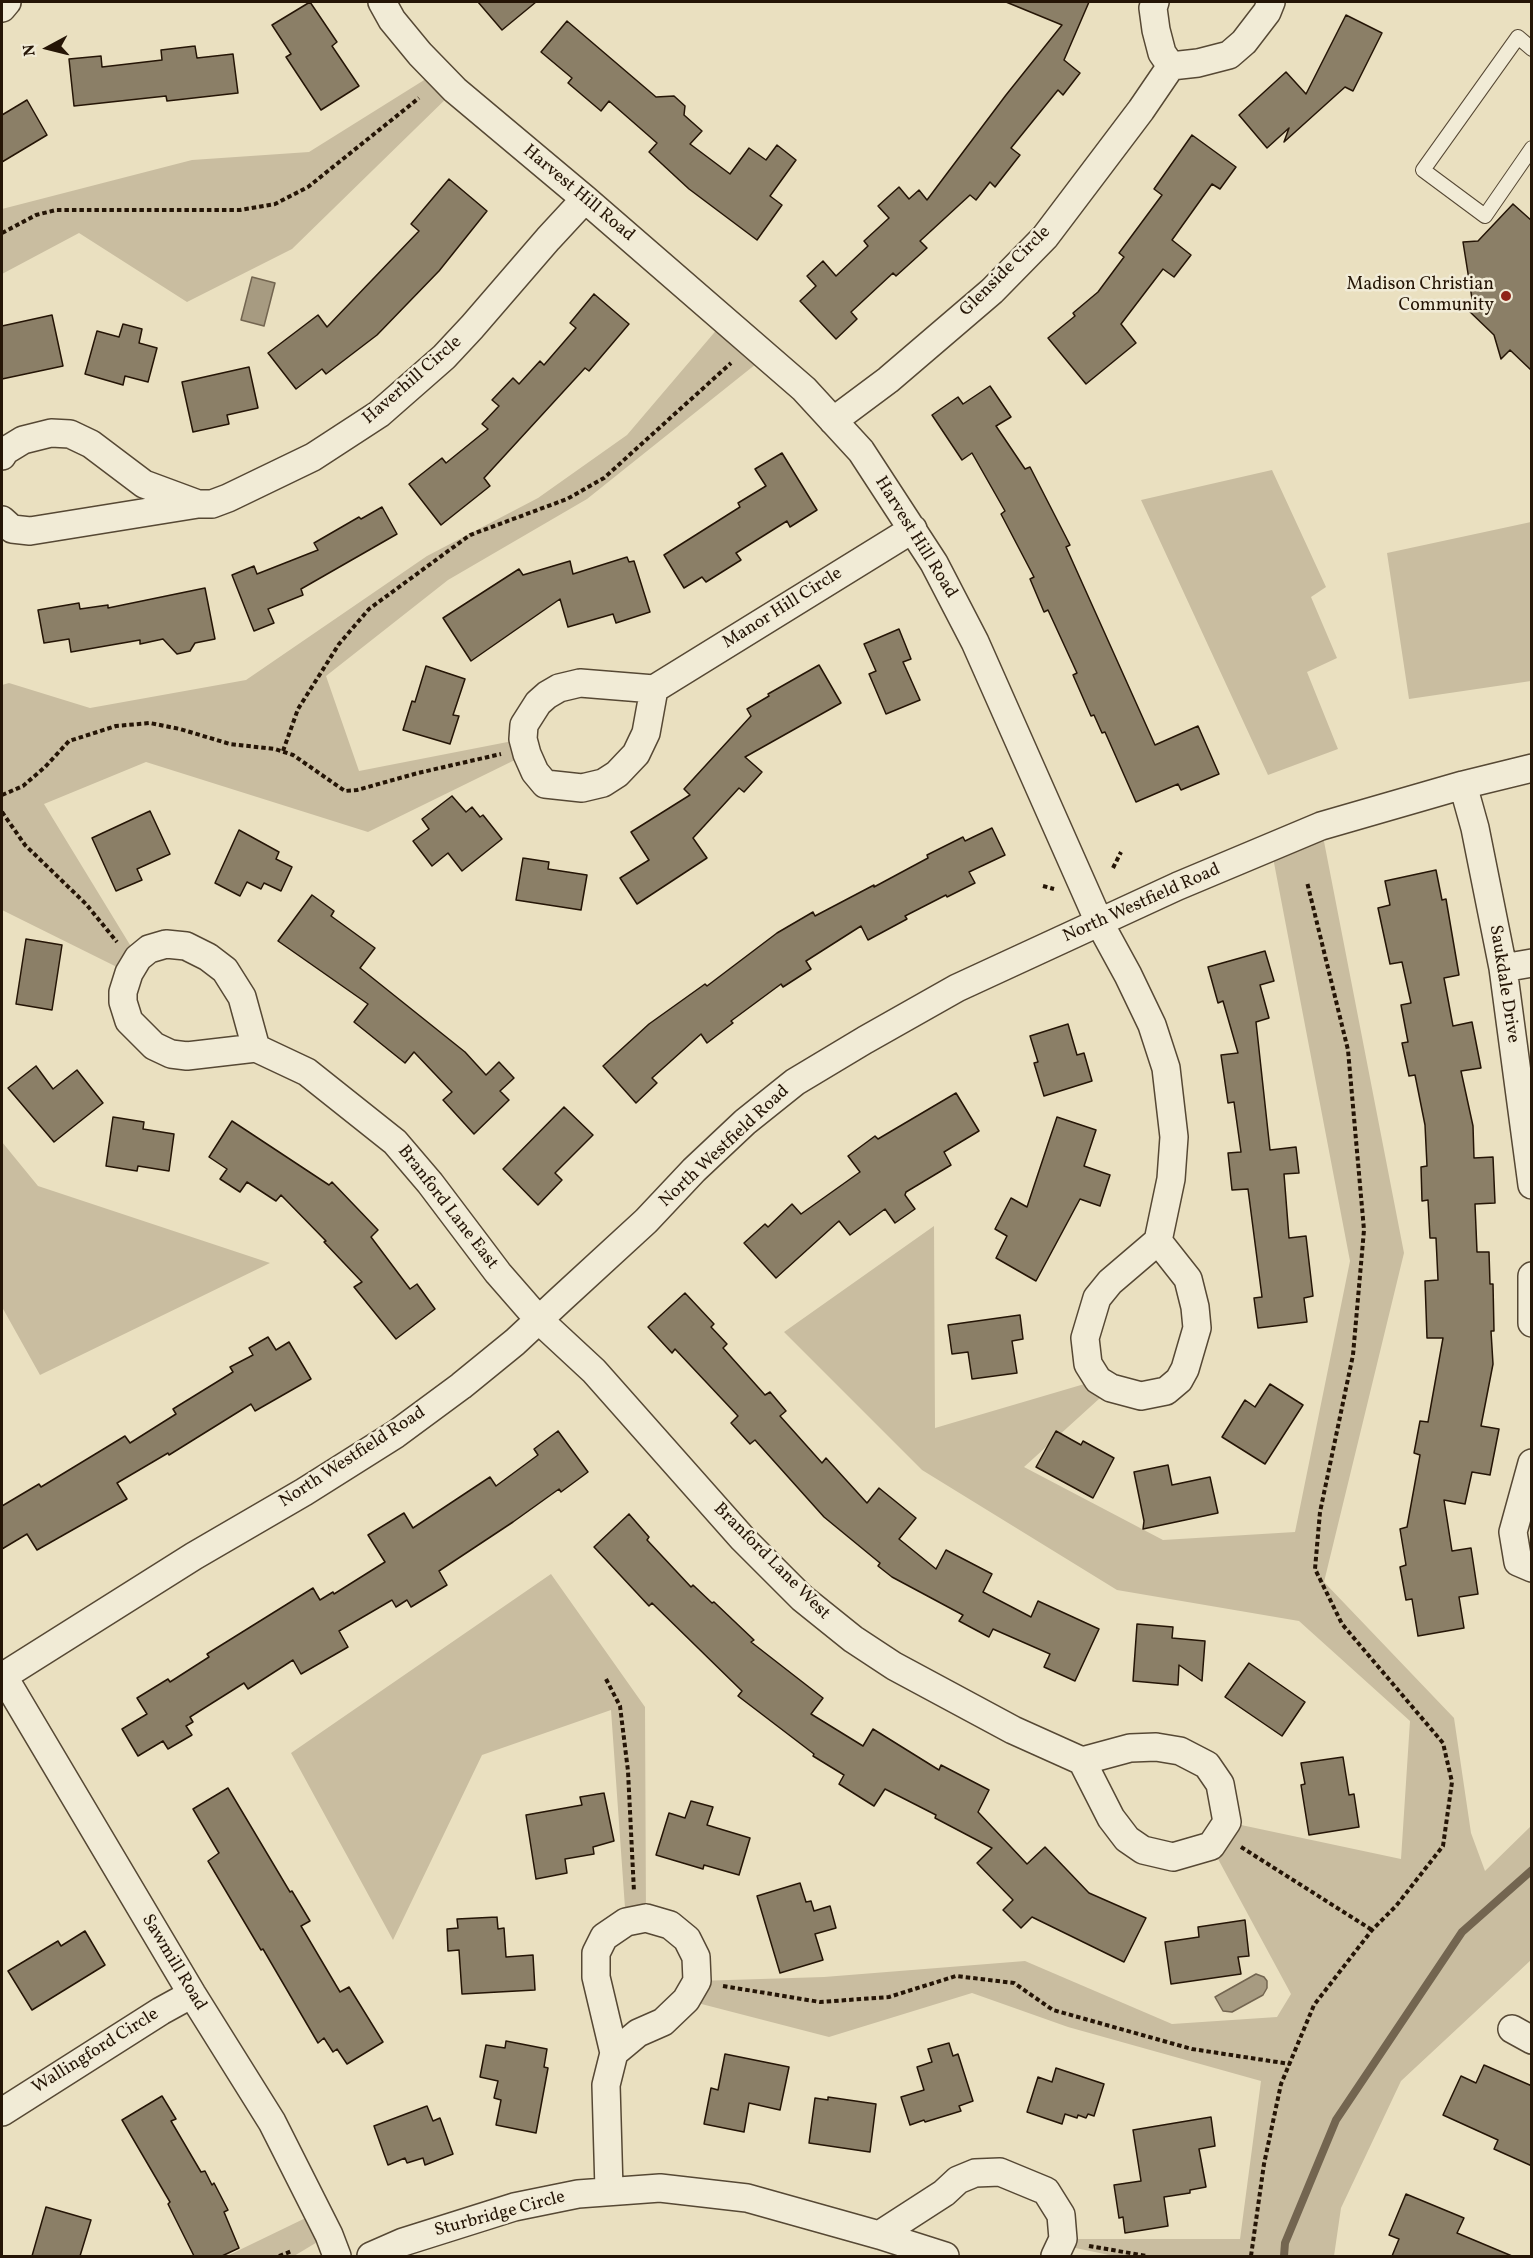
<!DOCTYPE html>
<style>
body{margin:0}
#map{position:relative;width:1533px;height:2258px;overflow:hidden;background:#eae0c0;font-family:Vollkorn,serif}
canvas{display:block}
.frame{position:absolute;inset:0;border:3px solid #251506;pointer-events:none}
.north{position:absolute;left:18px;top:18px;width:60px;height:60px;-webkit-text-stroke:4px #f1ebd6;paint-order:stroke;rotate:263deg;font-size:16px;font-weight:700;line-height:24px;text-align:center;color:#251506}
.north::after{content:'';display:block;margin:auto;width:21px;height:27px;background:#251506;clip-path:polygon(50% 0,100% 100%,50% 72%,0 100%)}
</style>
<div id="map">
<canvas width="1533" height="2258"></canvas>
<div class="frame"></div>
<div class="north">N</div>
</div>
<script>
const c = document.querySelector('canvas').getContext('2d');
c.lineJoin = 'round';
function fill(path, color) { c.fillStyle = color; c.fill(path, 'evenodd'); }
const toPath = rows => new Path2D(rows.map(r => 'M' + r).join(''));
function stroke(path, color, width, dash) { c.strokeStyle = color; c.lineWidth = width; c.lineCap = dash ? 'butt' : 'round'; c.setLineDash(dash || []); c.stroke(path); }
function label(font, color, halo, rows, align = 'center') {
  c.font = font + ' Vollkorn,serif'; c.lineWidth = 5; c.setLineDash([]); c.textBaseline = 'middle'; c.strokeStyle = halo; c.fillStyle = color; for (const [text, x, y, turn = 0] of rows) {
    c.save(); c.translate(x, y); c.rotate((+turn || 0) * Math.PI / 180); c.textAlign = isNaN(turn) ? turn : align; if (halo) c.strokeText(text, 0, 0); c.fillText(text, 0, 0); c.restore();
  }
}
const green = toPath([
 [437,72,455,90,292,249,187,302,79,233,2,274,2,209,192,160,309,152],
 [725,320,766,356,587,499,448,580,326,676,359,771,523,739,527,754,368,832,146,762,44,804,138,958,129,973,2,910,2,685,9,683,90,708,246,680,427,556,538,498,627,435],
 [1272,470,1326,587,1311,597,1337,658,1307,672,1338,749,1268,775,1141,500],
 [1531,522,1531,681,1409,699,1387,553],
 [1321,826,1404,1253,1324,1582,1454,1718,1471,1833,1485,1871,1531,1826,1531,1960,1401,2081,1341,2208,1334,2256,1114,2256,1061,2245,1063,2239,1240,2239,1261,2081,1068,2027,972,1993,829,2037,686,2000,697,1981,824,1977,1025,1961,1172,2024,1277,2017,1291,1994,1211,1846,1227,1822,1401,1859,1410,1721,1299,1621,1117,1590,922,1470,784,1332,934,1226,935,1428,1098,1380,1111,1388,1024,1467,1163,1540,1295,1532,1350,1261,1271,847],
 [2,1142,38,1186,270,1263,40,1375,2,1307],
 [551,1574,645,1707,646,1918,626,1922,611,1710,482,1755,393,1940,291,1753],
 [318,2212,329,2235,294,2256,227,2256]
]);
const water = toPath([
 [252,277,275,283,264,326,241,320,252,277],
 [1256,1974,1264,1977,1267,1981,1267,1988,1263,1995,1232,2012,1223,2011,1215,1997,1256,1974]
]);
const stream = toPath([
 [1284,2256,1285,2243,1336,2120,1462,1932,1532,1870]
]);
const building = toPath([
 [310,2,337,42,332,46,359,86,321,110,286,57,291,54,272,25,310,2],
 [478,2,536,2,502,30,478,2],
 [1006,2,1089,2,1064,60,1080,73,1063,95,1058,90,1011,148,1020,155,995,187,990,182,976,200,970,195,920,241,927,248,896,276,893,273,851,312,857,319,836,339,800,301,816,286,807,276,823,261,836,276,868,246,864,241,889,218,878,206,899,187,909,199,919,190,927,200,1006,95,1062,25,1006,2],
 [1346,15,1382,33,1353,91,1345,87,1284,142,1289,128,1267,148,1239,115,1286,72,1306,94,1346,15],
 [567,21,656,97,674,96,685,106,684,115,702,131,690,144,730,174,749,148,766,160,777,145,796,160,770,196,782,205,757,240,689,189,649,152,657,143,609,101,601,111,568,83,572,78,541,52,567,21],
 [195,46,197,58,233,54,238,93,167,101,166,96,74,106,69,59,101,56,102,67,162,60,161,50,195,46],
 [27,100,47,135,2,162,2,115,27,100],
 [1192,135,1236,167,1220,189,1212,184,1172,240,1191,255,1174,277,1163,269,1121,324,1136,343,1086,384,1048,338,1075,316,1073,313,1098,292,1124,257,1119,253,1162,195,1154,189,1192,135],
 [449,179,487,211,439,271,377,335,326,374,322,369,296,389,268,353,318,315,327,327,419,231,411,224,449,179],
 [1513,204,1532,221,1532,371,1510,350,1501,359,1494,335,1468,310,1473,305,1463,242,1478,241,1513,204],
 [594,294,629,324,589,371,585,368,484,478,490,486,441,525,409,484,442,458,446,463,488,429,482,424,499,406,492,400,513,378,519,384,540,361,544,365,576,328,570,323,594,294],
 [52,315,63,366,2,379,2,326,52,315],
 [123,324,142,329,139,343,157,348,148,382,125,376,123,385,85,374,97,331,119,337,123,324],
 [249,367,258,408,227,415,229,424,193,432,182,382,249,367],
 [990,386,1011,417,996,426,1025,469,1030,467,1070,545,1066,547,1155,745,1198,726,1219,774,1181,790,1178,784,1136,802,1105,732,1102,733,1094,715,1091,716,1073,675,1077,673,1048,610,1044,612,1030,579,1034,577,1001,514,1005,511,972,453,962,460,932,415,958,397,963,404,990,386],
 [782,453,817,510,790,527,787,521,736,553,741,560,706,582,702,577,684,588,664,555,740,507,738,503,766,486,755,469,782,453],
 [382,507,397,534,301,589,303,595,268,609,274,623,254,631,232,575,254,566,257,574,318,550,314,543,359,517,361,519,382,507],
 [627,557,629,562,634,561,650,612,616,623,613,614,568,627,560,599,471,661,443,618,519,569,523,575,570,561,573,574,627,557],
 [205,588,215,639,195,643,190,651,177,654,163,639,140,644,140,640,71,652,69,639,44,643,38,610,79,603,80,609,108,605,108,608,205,588],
 [899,629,911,659,903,662,920,700,886,714,869,674,876,671,864,644,899,629],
 [819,665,841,703,745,757,762,772,744,792,739,788,693,838,707,858,637,904,620,878,649,860,631,832,690,795,684,789,751,716,747,709,769,696,768,694,819,665],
 [426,666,465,679,453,715,459,716,450,744,403,730,412,701,415,702,426,666],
 [452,796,466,812,472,807,480,817,483,815,502,839,462,871,448,853,432,866,413,841,429,829,422,819,452,796],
 [150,811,170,854,137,869,142,880,116,891,92,838,150,811],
 [992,828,1005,855,969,872,975,883,947,897,946,895,905,916,907,919,868,940,861,926,806,961,811,969,783,987,781,984,731,1021,733,1023,707,1043,701,1034,652,1078,657,1083,636,1103,603,1066,649,1024,705,984,707,986,777,933,813,912,815,916,874,885,874,887,928,858,927,855,963,837,965,841,992,828],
 [239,830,279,852,276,859,292,867,281,891,264,883,261,889,247,882,240,896,215,883,239,830],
 [523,858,549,862,548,869,587,875,581,910,516,900,523,858],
 [1436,870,1442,900,1446,899,1459,975,1444,978,1453,1026,1472,1022,1481,1068,1461,1071,1473,1126,1474,1158,1493,1157,1495,1203,1475,1204,1477,1252,1489,1252,1490,1284,1493,1284,1494,1331,1491,1331,1493,1364,1481,1426,1499,1429,1490,1475,1472,1472,1465,1504,1444,1500,1452,1551,1471,1548,1478,1594,1459,1597,1464,1628,1418,1636,1412,1599,1406,1600,1400,1567,1406,1565,1400,1529,1407,1527,1420,1455,1414,1453,1420,1421,1428,1422,1443,1338,1427,1338,1425,1281,1438,1280,1436,1238,1430,1238,1428,1200,1422,1201,1421,1167,1427,1166,1425,1125,1415,1075,1409,1076,1402,1043,1408,1042,1401,1005,1411,1003,1402,962,1390,964,1378,908,1390,905,1385,881,1436,870],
 [312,895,334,911,331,916,375,948,360,968,465,1052,486,1075,499,1062,514,1078,500,1091,509,1100,474,1134,443,1100,452,1092,414,1052,405,1063,354,1022,368,1004,278,941,312,895],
 [26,939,62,945,52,1010,16,1004,26,939],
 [1265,951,1274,981,1260,985,1269,1018,1256,1022,1270,1150,1296,1147,1299,1173,1284,1174,1289,1238,1306,1236,1313,1296,1304,1298,1307,1322,1258,1328,1254,1298,1262,1297,1248,1189,1232,1190,1228,1153,1241,1152,1234,1102,1228,1103,1221,1055,1238,1053,1223,1001,1218,1003,1208,967,1265,951],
 [1068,1024,1077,1055,1084,1053,1092,1081,1044,1096,1034,1063,1038,1062,1030,1036,1068,1024],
 [36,1066,53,1089,77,1070,103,1103,54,1142,8,1088,36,1066],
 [956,1093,979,1131,944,1152,951,1165,906,1192,905,1195,915,1209,895,1223,885,1209,850,1235,839,1221,776,1278,744,1243,765,1224,768,1227,792,1204,801,1214,860,1172,848,1156,875,1136,878,1139,956,1093],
 [564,1107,593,1135,555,1173,562,1180,538,1205,503,1169,564,1107],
 [113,1117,144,1122,143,1129,174,1134,169,1171,138,1166,137,1171,106,1166,113,1117],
 [1057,1117,1096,1130,1084,1166,1110,1175,1100,1206,1080,1199,1036,1281,996,1258,1007,1236,995,1229,1011,1198,1027,1207,1057,1117],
 [232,1121,329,1185,332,1182,378,1230,371,1237,410,1289,417,1284,435,1309,396,1339,354,1287,362,1282,324,1242,326,1241,281,1195,276,1201,247,1182,240,1192,220,1179,227,1169,209,1157,232,1121],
 [685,1293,714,1324,711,1327,727,1344,723,1348,765,1395,770,1392,786,1411,780,1416,822,1463,826,1458,867,1503,879,1488,916,1518,899,1539,936,1569,946,1550,992,1574,983,1592,1031,1617,1038,1601,1099,1629,1075,1681,1044,1667,1050,1654,993,1629,989,1637,959,1621,963,1615,892,1577,878,1566,880,1563,824,1517,755,1440,750,1444,731,1423,738,1416,675,1349,672,1353,648,1327,685,1293],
 [1020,1315,1023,1339,1012,1341,1017,1373,972,1379,968,1352,952,1354,948,1325,1020,1315],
 [268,1337,276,1350,289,1342,311,1379,255,1411,251,1404,169,1455,168,1453,117,1483,127,1499,37,1550,27,1534,2,1549,2,1506,39,1484,41,1487,125,1436,130,1443,176,1414,173,1409,233,1372,230,1367,253,1355,249,1348,268,1337],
 [1270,1384,1303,1405,1265,1464,1222,1437,1245,1400,1255,1407,1270,1384],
 [558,1431,588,1472,561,1492,559,1489,513,1522,439,1571,447,1585,411,1607,407,1600,396,1607,392,1600,339,1631,348,1647,301,1674,293,1660,248,1689,244,1683,190,1717,193,1722,186,1726,192,1735,168,1749,163,1741,138,1756,122,1729,147,1714,137,1698,168,1679,170,1682,209,1657,207,1654,313,1588,320,1600,333,1592,334,1594,385,1562,368,1535,404,1513,413,1528,490,1477,496,1486,538,1455,534,1449,558,1431],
 [1056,1431,1081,1445,1083,1441,1114,1458,1093,1498,1036,1467,1056,1431],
 [1168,1465,1172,1485,1210,1477,1218,1513,1143,1529,1144,1521,1134,1472,1168,1465],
 [629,1514,649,1537,647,1540,691,1587,693,1585,712,1603,714,1602,754,1640,751,1642,823,1698,811,1714,863,1746,873,1729,939,1770,941,1765,989,1790,978,1812,1027,1864,1045,1847,1089,1893,1146,1918,1124,1962,1032,1917,1021,1928,1003,1910,1013,1900,977,1863,992,1848,935,1818,936,1815,885,1789,874,1806,839,1784,844,1775,813,1756,814,1754,738,1696,742,1691,652,1603,649,1606,594,1547,629,1514],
 [1137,1624,1173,1627,1172,1638,1205,1641,1202,1681,1179,1665,1178,1685,1133,1681,1137,1624],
 [1249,1663,1305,1702,1282,1736,1225,1697,1249,1663],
 [1343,1757,1349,1795,1354,1794,1359,1827,1309,1835,1301,1785,1305,1784,1301,1763,1343,1757],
 [228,1788,290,1892,292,1891,310,1921,301,1926,340,1992,349,1987,383,2042,347,2064,337,2049,333,2052,324,2038,318,2043,263,1949,261,1950,208,1861,219,1853,193,1809,228,1788],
 [604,1793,614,1841,593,1847,594,1854,565,1859,567,1873,536,1879,526,1815,582,1805,580,1797,604,1793],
 [691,1801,713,1807,707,1825,750,1838,739,1875,704,1865,703,1869,656,1855,669,1813,685,1818,691,1801],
 [800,1883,806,1902,811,1901,814,1911,830,1906,836,1928,815,1934,823,1960,780,1973,757,1896,800,1883],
 [497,1917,498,1929,504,1928,506,1957,533,1955,535,1990,462,1994,459,1950,448,1951,447,1929,458,1928,457,1919,497,1917],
 [1245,1920,1249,1956,1238,1957,1241,1974,1171,1984,1165,1942,1199,1937,1198,1927,1245,1920],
 [85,1931,105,1965,32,2010,8,1971,58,1941,61,1946,85,1931],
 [506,2041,547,2049,544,2067,548,2068,536,2133,496,2125,501,2100,494,2098,498,2081,480,2077,486,2045,505,2048,506,2041],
 [949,2043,953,2056,958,2054,973,2101,959,2106,961,2111,925,2122,924,2120,910,2125,901,2097,924,2090,917,2067,932,2062,928,2049,949,2043],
 [725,2054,789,2067,780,2110,749,2103,744,2132,704,2124,711,2088,718,2090,725,2054],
 [1484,2065,1532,2086,1532,2166,1494,2149,1498,2140,1443,2115,1461,2076,1476,2083,1484,2065],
 [1056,2068,1104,2084,1094,2116,1088,2114,1086,2118,1078,2115,1077,2118,1065,2114,1062,2124,1027,2112,1038,2077,1052,2082,1056,2068],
 [162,2096,176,2119,171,2121,201,2172,205,2171,212,2185,214,2183,228,2210,224,2212,239,2248,222,2256,194,2256,168,2204,170,2202,122,2120,162,2096],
 [828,2097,876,2104,870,2152,809,2143,815,2098,828,2100,828,2097],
 [427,2106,433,2121,440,2118,453,2154,425,2165,423,2158,407,2163,405,2158,388,2165,374,2126,427,2106],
 [1211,2117,1215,2146,1199,2149,1206,2187,1190,2190,1190,2193,1164,2197,1168,2226,1125,2233,1123,2217,1119,2218,1114,2185,1141,2181,1133,2130,1211,2117],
 [1406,2194,1464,2218,1457,2233,1512,2256,1392,2256,1399,2239,1389,2235,1406,2194],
 [46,2207,91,2220,80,2256,32,2256,46,2207]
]);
const path = toPath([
 [2,233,36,215,56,210,240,210,275,204,308,187,419,98],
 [283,751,298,709,339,644,369,609,470,535,567,499,604,478,731,363],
 [2,795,23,786,45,767,69,741,116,726,150,723,180,729,230,744,275,749,293,755,345,791,357,790,418,773,501,754],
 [2,812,25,845,86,904,117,942],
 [1113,868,1121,852],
 [1043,886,1054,889],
 [606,1679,620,1706,628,1771,634,1892],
 [1241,1847,1372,1930],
 [723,1986,820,2002,889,1997,956,1976,1014,1983,1053,2010,1192,2049,1290,2064],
 [1089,2246,1147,2256],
 [279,2256,292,2251],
 [1251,2256,1264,2164,1281,2084,1314,2005,1372,1930,1396,1906,1443,1846,1452,1782,1443,1743,1342,1624,1315,1569,1320,1512,1353,1355,1364,1230,1348,1050,1307,882]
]);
const service = toPath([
 [1532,49,1518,37,1423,170,1485,216,1532,148]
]);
const minor = toPath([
 [382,2,392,20,420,54,455,90,585,199,804,389,861,451,934,563,975,642,1099,922,1128,975,1152,1025,1166,1068,1174,1137,1171,1179,1158,1241],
 [1155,2,1153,8,1156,30,1162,53,1171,66,1198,63,1229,55,1244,42,1267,12,1271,2],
 [2,8,7,2],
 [833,421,888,380,992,291,1045,237,1141,110,1171,66],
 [2,456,5,451,23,440,51,433,70,434,91,444,144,484,198,504,30,531,12,529,2,520],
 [198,504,212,504,228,498,313,457,379,414,444,357,472,327,548,239,585,199],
 [580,683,654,689,646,733,636,754,617,774,603,783,582,788,545,784,535,772,527,754,523,739,524,725,538,703,547,695,559,688,580,683],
 [654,689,913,529],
 [1463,785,1475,828,1503,968,1532,1185],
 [166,944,186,946,208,957,225,970,242,997,256,1048,187,1056,171,1054,154,1046,129,1021,123,1002,123,992,129,973,138,958,149,949,166,944],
 [1503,968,1532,963],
 [256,1048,307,1072,395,1142,430,1183,498,1273,539,1320,594,1371,743,1539,802,1598,853,1639,894,1666,1013,1730,1082,1761],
 [1158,1241,1188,1279,1195,1307,1197,1328,1185,1369,1179,1380,1166,1391,1141,1396,1111,1388,1098,1380,1088,1364,1085,1338,1097,1298,1110,1282,1158,1241],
 [1532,1276,1532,1323],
 [1532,1463,1513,1532,1518,1562,1532,1568],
 [2,1674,192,1994,272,2122,329,2235,337,2256],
 [2,1677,194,1556,304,1492,396,1434,461,1386,515,1342,560,1300,646,1221,694,1170,745,1122,795,1082,865,1040,957,988,1178,886,1321,826,1463,785,1532,768],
 [1156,1747,1180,1751,1207,1765,1220,1784,1227,1822,1211,1846,1173,1857,1143,1850,1127,1839,1111,1818,1082,1761,1130,1748,1156,1747],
 [646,1918,670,1925,687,1939,696,1957,697,1981,686,2000,663,2022,638,2033,614,2053,596,1977,596,1953,604,1937,626,1922,646,1918],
 [1512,2029,1532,2040],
 [2,2112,161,2011,192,1994],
 [609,2190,606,2085,614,2053],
 [371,2256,403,2242,514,2207,578,2194,660,2188,747,2198,879,2235],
 [945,2256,879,2235,944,2193,958,2180,975,2173,1000,2172,1046,2191,1061,2215,1063,2239,1055,2256]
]);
const markers = [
 [1506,296,6,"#8f2418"]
];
const streetNames = [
 ["Harvest Hill Road",578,194,40],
 ["Glenside Circle",1006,272,-45],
 ["Haverhill Circle",413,381,-41],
 ["Harvest Hill Road",915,538,58],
 ["Manor Hill Circle",783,609,-32],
 ["North Westfield Road",1142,904,-24],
 ["Saukdale Drive",1503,984,81],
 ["North Westfield Road",725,1147,-43],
 ["Branford Lane East",447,1208,52],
 ["North Westfield Road",353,1458,-33],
 ["Branford Lane West",771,1562,45],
 ["Sawmill Road",173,1963,59],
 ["Wallingford Circle",96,2052,-32],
 ["Sturbridge Circle",500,2215,-15]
];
const poiNames = [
 ["Madison Christian",1494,286],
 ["Community",1494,307]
];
fill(green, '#c9bda0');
fill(water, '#a79b81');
stroke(water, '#736550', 1.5);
stroke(stream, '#736550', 8);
fill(building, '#8b7f67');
stroke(building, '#251506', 1.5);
stroke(service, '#564834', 16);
stroke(minor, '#564834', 30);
stroke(path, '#251506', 4, [4.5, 3]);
stroke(service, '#f1ebd6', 14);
stroke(minor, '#f1ebd6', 27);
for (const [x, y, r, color] of markers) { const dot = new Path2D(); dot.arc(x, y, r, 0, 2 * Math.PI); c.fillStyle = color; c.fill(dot); stroke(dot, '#f1ebd6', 2); }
label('18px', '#251506', '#f1ebd6', streetNames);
label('18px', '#251506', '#f1ebd6', poiNames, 'right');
</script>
